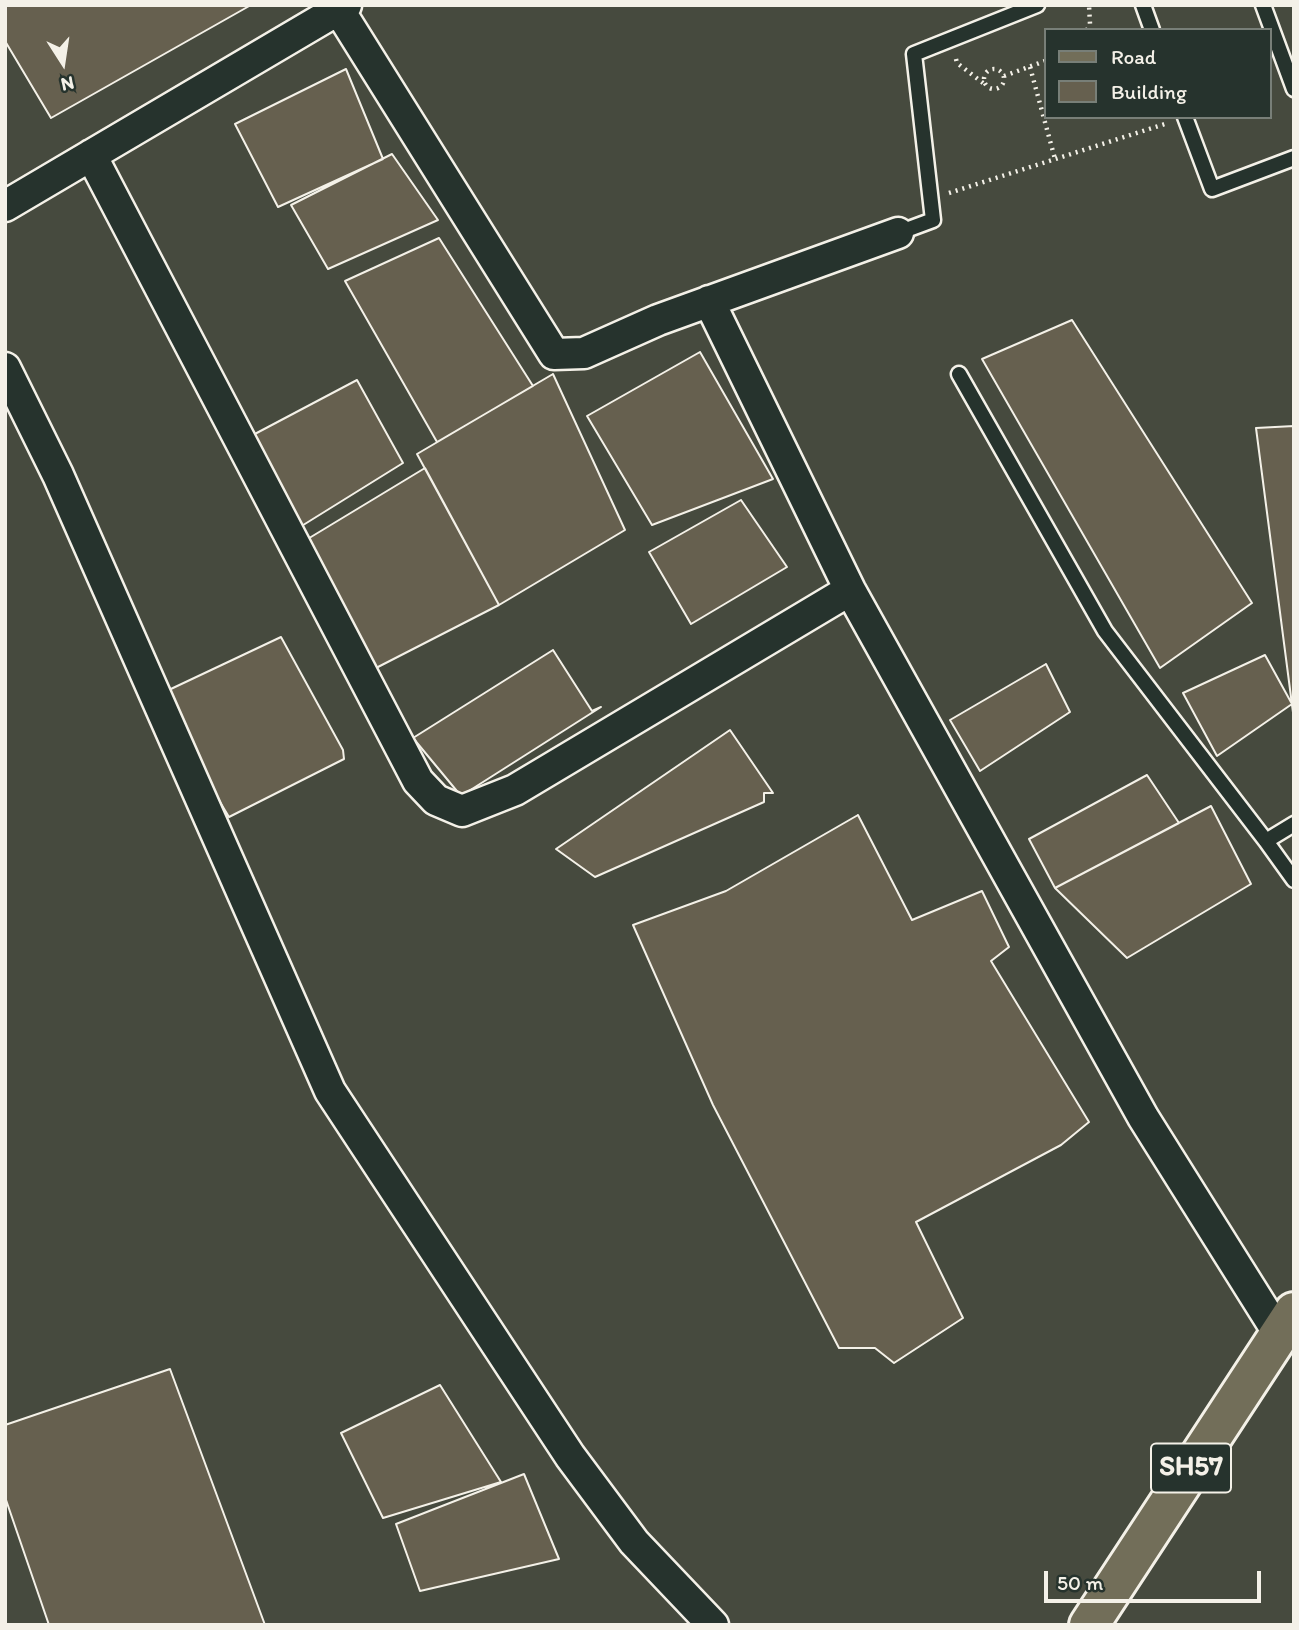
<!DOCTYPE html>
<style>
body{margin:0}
#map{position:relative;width:1299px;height:1630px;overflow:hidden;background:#394037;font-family:Itim,sans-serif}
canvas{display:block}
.frame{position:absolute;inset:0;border:7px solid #f4f1e8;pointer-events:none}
.legend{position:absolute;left:1044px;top:28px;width:228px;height:91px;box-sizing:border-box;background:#26332d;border:2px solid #787f78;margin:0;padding:9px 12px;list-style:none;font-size:21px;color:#f4f1e8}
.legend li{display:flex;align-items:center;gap:14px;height:35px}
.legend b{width:35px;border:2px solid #787f78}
.north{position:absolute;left:28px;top:28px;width:70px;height:70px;-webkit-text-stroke:5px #26332d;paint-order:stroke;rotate:168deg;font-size:19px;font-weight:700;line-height:28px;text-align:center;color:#f4f1e8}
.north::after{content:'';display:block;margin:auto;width:24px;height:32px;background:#f4f1e8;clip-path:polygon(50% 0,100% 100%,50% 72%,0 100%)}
.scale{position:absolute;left:1044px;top:1571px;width:217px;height:32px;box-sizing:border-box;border:4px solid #f4f1e8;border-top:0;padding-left:9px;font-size:21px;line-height:24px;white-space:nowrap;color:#f4f1e8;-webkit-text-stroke:5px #26332d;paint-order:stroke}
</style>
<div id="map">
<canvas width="1299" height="1630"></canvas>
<div class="frame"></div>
<ul class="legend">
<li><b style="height:9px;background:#726e59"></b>Road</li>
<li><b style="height:19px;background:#66604f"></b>Building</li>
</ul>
<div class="north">N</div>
<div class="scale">50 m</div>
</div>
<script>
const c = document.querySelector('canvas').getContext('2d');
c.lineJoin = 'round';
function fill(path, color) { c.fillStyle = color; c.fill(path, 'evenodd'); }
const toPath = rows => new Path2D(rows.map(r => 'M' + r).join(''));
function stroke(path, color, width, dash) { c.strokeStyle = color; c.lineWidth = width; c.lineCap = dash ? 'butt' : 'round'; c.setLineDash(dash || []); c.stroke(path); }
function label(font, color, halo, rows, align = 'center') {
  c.font = font + ' Itim,sans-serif'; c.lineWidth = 5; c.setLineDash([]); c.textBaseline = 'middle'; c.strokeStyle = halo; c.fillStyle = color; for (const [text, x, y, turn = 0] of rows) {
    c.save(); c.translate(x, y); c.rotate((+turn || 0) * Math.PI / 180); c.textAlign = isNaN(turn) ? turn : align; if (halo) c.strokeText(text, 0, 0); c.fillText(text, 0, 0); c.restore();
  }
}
const built = toPath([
 [5,5,1294,5,1294,1625,5,1625],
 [1045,30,1269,30,1269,117,1045,117]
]);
const building = toPath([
 [5,5,251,5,51,118,5,41,5,5],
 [346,69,383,159,278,207,235,124,346,69],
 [392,154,438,220,328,269,291,205,392,154],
 [439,238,533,386,437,442,345,281,439,238],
 [1072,320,1252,603,1160,668,982,359,1072,320],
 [700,352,773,479,652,525,587,416,700,352],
 [553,374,625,530,499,605,417,454,553,374],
 [357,380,403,463,300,527,251,436,357,380],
 [1294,426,1294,720,1256,428,1294,426],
 [425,468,499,605,376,668,301,543,425,468],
 [741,500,787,567,691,624,649,552,741,500],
 [281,637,343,750,344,759,229,817,156,696,281,637],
 [553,650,592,711,601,707,461,796,413,738,553,650],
 [1265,655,1292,704,1217,756,1183,693,1265,655],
 [1046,664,1070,712,980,771,950,720,1046,664],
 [730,730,773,793,764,793,764,802,595,877,556,849,730,730],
 [1147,775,1179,823,1055,888,1029,839,1147,775],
 [1211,806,1251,884,1127,958,1055,888,1211,806],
 [858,815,912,920,982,891,1009,947,991,961,1089,1122,1061,1145,916,1222,963,1318,894,1363,875,1348,839,1348,713,1105,633,925,726,891,858,815],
 [170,1369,265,1625,49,1625,5,1497,5,1425,170,1369],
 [440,1385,501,1482,383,1518,341,1433,440,1385],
 [524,1474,559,1559,420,1591,396,1524,524,1474]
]);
const path = toPath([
 [1087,30,1090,24,1089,5],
 [956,59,957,63,983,83],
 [1030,67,1055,159],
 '984 79a10 10 0 1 1 20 0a10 10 0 1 1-20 0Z',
 [1004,76,1045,61],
 [949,193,1168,123]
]);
const service = toPath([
 [1143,5,1152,30],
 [1263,5,1294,89],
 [1185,117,1212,189,1294,158],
 [898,233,933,220,914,54,1037,5],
 [959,374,1105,631,1266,841],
 [1294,824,1266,841,1294,880]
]);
const minor = toPath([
 [339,10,554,354,584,353,658,320,898,233],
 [91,155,418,781,436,800,462,811,515,790,850,590],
 [5,206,346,5],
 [709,301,850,590,1143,1117,1279,1334],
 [5,368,58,475,330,1091,570,1456,634,1542,713,1625]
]);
const primary = toPath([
 [1089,1625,1294,1312]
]);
const shields = [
 [1191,1468,80]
];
const shieldNames = [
 ["SH57",1191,1468]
];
fill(built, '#464a3e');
fill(building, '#66604f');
stroke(building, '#f4f1e8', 2);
stroke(service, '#f4f1e8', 19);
stroke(minor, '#f4f1e8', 35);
stroke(primary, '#f4f1e8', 44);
stroke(path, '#f4f1e8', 4.5, [2, 5]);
stroke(service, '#26332d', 14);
stroke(minor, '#26332d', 30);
stroke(primary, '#726e59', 38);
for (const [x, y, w] of shields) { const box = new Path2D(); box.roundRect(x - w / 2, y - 24.5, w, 49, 5); c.fillStyle = '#26332d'; c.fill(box); stroke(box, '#f4f1e8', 2); }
label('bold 28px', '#f4f1e8', null, shieldNames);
</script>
